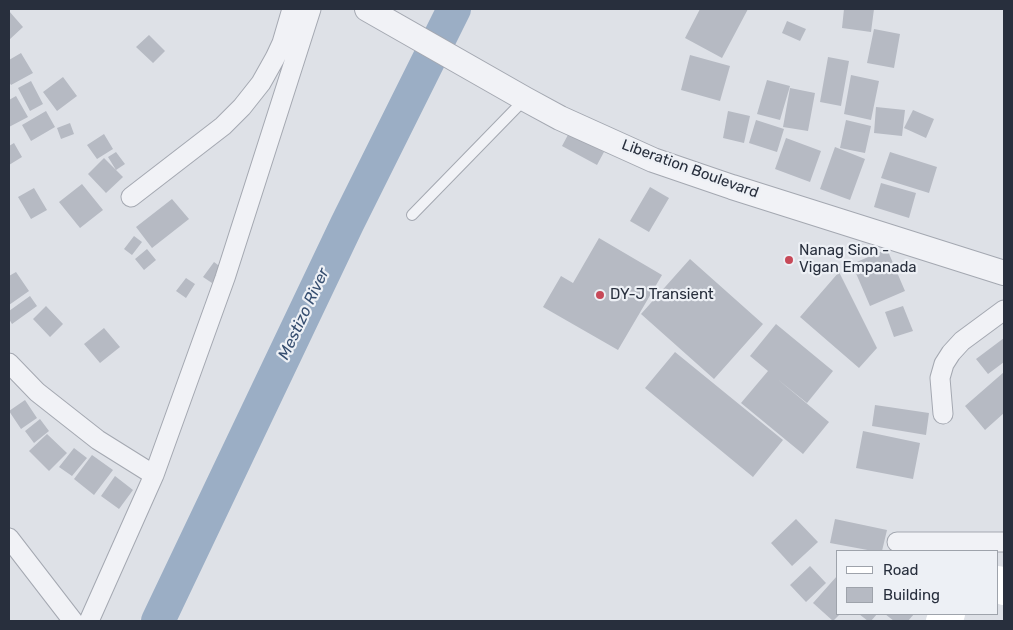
<!DOCTYPE html>
<style>
body{margin:0}
#map{position:relative;width:1013px;height:630px;overflow:hidden;background:#dee1e7;font-family:Rubik,sans-serif}
canvas{display:block}
.frame{position:absolute;inset:0;border:10px solid #282f3d;pointer-events:none}
.legend{position:absolute;left:836px;top:550px;width:162px;height:65px;box-sizing:border-box;background:#edf0f5;border:1px solid #9ea3ab;margin:0;padding:6px 9px;list-style:none;font-size:15px;color:#282f3d}
.legend li{display:flex;align-items:center;gap:10px;height:25px}
.legend b{width:25px;border:1px solid #9ea3ab}
</style>
<div id="map">
<canvas width="1013" height="630"></canvas>
<div class="frame"></div>
<ul class="legend">
<li><b style="height:6px;background:#fff"></b>Road</li>
<li><b style="height:14px;background:#b6bac3"></b>Building</li>
</ul>
</div>
<script>
const c = document.querySelector('canvas').getContext('2d');
c.lineJoin = 'round';
const toPath = rows => new Path2D(rows.map(r => 'M' + r).join(''));
function stroke(path, color, width, dash) { c.strokeStyle = color; c.lineWidth = width; c.lineCap = dash ? 'butt' : 'round'; c.setLineDash(dash || []); c.stroke(path); }
function fill(path, color) { c.fillStyle = color; c.fill(path, 'evenodd'); }
function label(font, color, halo, rows, align = 'center') {
  c.font = font + ' Rubik,sans-serif'; c.lineWidth = 4.5; c.setLineDash([]); c.textBaseline = 'middle'; c.strokeStyle = halo; c.fillStyle = color; for (const [text, x, y, turn = 0] of rows) {
    c.save(); c.translate(x, y); c.rotate((+turn || 0) * Math.PI / 180); c.textAlign = isNaN(turn) ? turn : align; if (halo) c.strokeText(text, 0, 0); c.fillText(text, 0, 0); c.restore();
  }
}
const river = toPath([
 [158,621,347,224,454,9]
]);
const building = toPath([
 [700,9,748,9,722,58,685,38],
 [844,9,874,9,871,32,842,28],
 [9,11,23,27,9,40],
 [787,21,806,29,800,41,782,33],
 [874,29,900,34,894,68,867,63],
 [149,35,165,51,153,63,136,47],
 [21,53,33,73,11,85,9,82,9,60],
 [690,55,730,66,720,101,681,90],
 [828,57,849,61,841,106,820,102],
 [851,75,879,81,871,120,844,114],
 [63,77,77,96,57,111,43,92],
 [767,80,790,86,780,120,757,114],
 [31,81,43,104,30,111,18,88],
 [790,88,815,93,808,131,783,127],
 [16,96,28,117,9,127,9,100],
 [876,107,905,110,902,136,874,133],
 [913,110,934,119,926,138,904,128],
 [46,111,55,127,31,141,22,125],
 [728,111,750,116,744,143,723,138],
 [756,120,784,129,777,152,749,143],
 [846,120,871,126,865,153,840,148],
 [70,123,74,134,61,139,57,128],
 [569,133,604,152,597,165,562,146],
 [104,134,113,149,97,159,87,145],
 [786,138,821,151,810,182,775,169],
 [14,143,22,157,9,165,9,146],
 [835,147,865,159,850,200,820,189],
 [116,152,125,164,116,170,108,157],
 [890,152,937,167,929,193,881,178],
 [104,158,123,177,106,193,88,174],
 [881,183,916,193,909,218,874,207],
 [82,184,103,210,80,228,59,202],
 [650,187,669,198,649,232,630,221],
 [34,188,47,210,31,219,18,197],
 [172,199,189,219,152,248,136,227],
 [134,236,142,242,132,255,124,249],
 [599,238,662,275,618,350,543,307,561,276,573,283],
 [147,249,156,260,144,270,135,259],
 [887,249,905,291,870,306,852,264],
 [690,259,763,324,714,379,641,314],
 [214,262,222,268,212,283,203,277],
 [16,272,29,291,9,305,9,276],
 [839,272,877,348,859,368,800,317],
 [186,278,195,284,186,298,176,291],
 [30,296,37,306,12,324,9,319,9,311],
 [46,306,63,324,50,337,33,319],
 [903,306,913,331,894,337,885,312],
 [776,324,833,371,807,403,776,378,829,422,803,454,741,403,768,371,750,356],
 [104,328,120,347,100,363,84,344],
 [1004,338,1004,362,988,374,976,359],
 [675,352,783,440,753,477,645,388],
 [1004,372,1004,413,985,430,965,406],
 [25,400,37,418,21,429,9,411],
 [875,405,929,413,926,435,872,426],
 [40,419,49,431,34,443,25,431],
 [863,431,920,443,913,479,856,468],
 [47,434,67,453,49,471,29,451],
 [74,448,87,458,72,476,59,467],
 [92,455,113,470,94,495,74,479],
 [115,476,133,490,119,509,101,496],
 [796,519,818,542,792,566,771,543],
 [835,519,887,530,882,551,873,551,830,543],
 [810,566,826,583,806,602,790,585],
 [837,576,837,614,840,614,833,621,813,603],
 [859,614,877,614,871,621,868,621],
 [885,614,914,614,908,621,894,621]
]);
const service = toPath([
 [412,215,525,99]
]);
const minor = toPath([
 [131,197,223,126,242,107,261,83,275,58,282,43,292,9],
 [9,363,37,392,98,440,154,475],
 [943,414,940,378,944,364,951,353,962,341,1004,310],
 [9,538,73,621],
 [897,542,1004,542],
 [89,621,154,475,225,278,311,9]
]);
const tertiary = toPath([
 [367,9,525,99,560,118,653,160,732,187,1004,273]
]);
const secondary = toPath([
 [998,580,1004,591],
 [940,621,951,614]
]);
const markers = [
 [789,260,5,"#c74958"],
 [600,295,5,"#c74958"]
];
const streetNames = [
 ["Liberation Boulevard",690,169,20]
];
const poiNames = [
 ["Nanag Sion -",799,251],
 ["Vigan Empanada",799,268],
 ["DY-J Transient",610,295]
];
const waterNames = [
 ["Mestizo River",304,314,-65]
];
stroke(river, '#9baec5', 34);
fill(building, '#b6bac3');
stroke(service, '#a4a8b1', 12);
stroke(minor, '#a4a8b1', 21);
stroke(tertiary, '#a4a8b1', 26);
stroke(service, '#f1f2f6', 10);
stroke(minor, '#f1f2f6', 19);
stroke(tertiary, '#f1f2f6', 24);
stroke(secondary, '#fff', 28);
for (const [x, y, r, color] of markers) { const dot = new Path2D(); dot.arc(x, y, r, 0, 2 * Math.PI); c.fillStyle = color; c.fill(dot); stroke(dot, '#edf0f5', 2); }
label('15px', '#282f3d', '#edf0f5', streetNames);
label('15px', '#282f3d', '#edf0f5', poiNames, 'left');
label('italic 16px', '#354d6f', '#edf0f5', waterNames);
</script>
